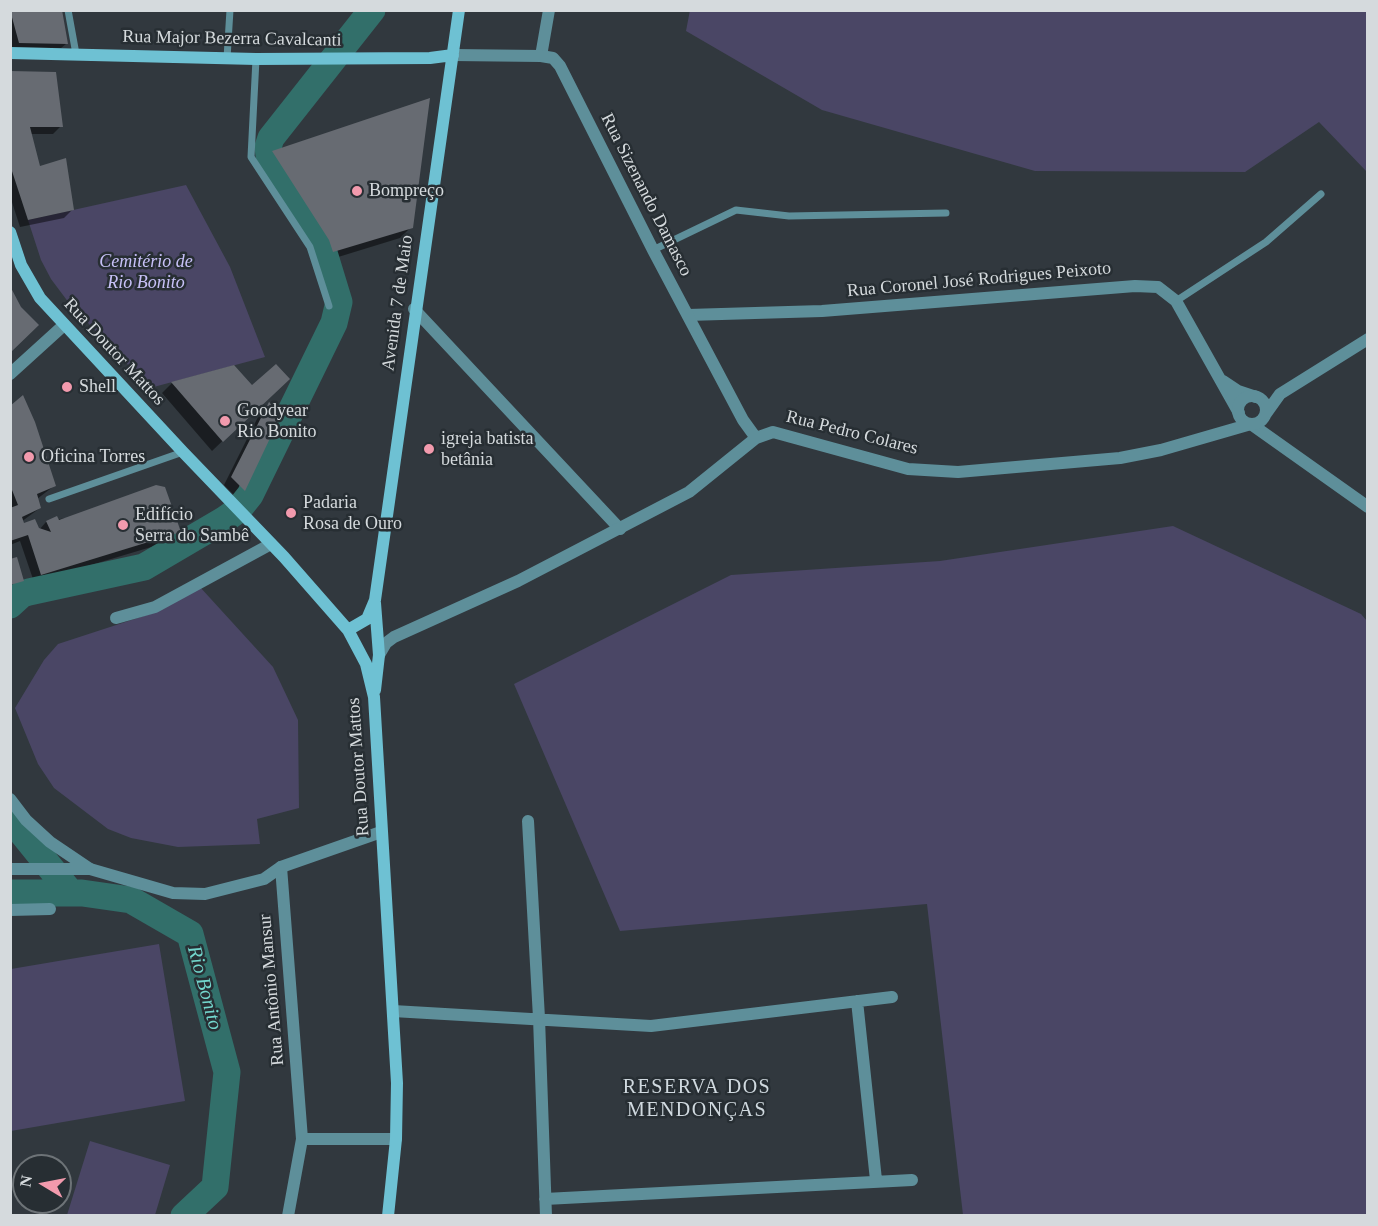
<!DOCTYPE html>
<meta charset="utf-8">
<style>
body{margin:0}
#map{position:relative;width:1378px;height:1226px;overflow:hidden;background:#31383e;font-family:Georgia,serif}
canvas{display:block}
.frame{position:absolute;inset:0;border:12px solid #d5dadd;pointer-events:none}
.north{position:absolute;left:12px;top:1154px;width:60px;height:60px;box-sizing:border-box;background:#272e33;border:2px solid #6d7377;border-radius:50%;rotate:280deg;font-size:16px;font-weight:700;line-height:24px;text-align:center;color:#d5dadd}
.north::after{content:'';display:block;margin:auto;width:21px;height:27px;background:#f29aad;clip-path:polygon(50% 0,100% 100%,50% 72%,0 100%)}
</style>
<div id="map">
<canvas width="1378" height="1226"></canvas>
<div class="frame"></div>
<div class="north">N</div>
</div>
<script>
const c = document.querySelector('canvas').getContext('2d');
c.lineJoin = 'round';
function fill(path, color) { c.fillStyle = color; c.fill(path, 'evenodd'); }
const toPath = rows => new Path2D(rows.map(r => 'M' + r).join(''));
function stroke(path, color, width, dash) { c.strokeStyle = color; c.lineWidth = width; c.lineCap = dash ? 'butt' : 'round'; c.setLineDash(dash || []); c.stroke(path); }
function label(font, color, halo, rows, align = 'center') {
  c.font = font + ' Georgia,serif'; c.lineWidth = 5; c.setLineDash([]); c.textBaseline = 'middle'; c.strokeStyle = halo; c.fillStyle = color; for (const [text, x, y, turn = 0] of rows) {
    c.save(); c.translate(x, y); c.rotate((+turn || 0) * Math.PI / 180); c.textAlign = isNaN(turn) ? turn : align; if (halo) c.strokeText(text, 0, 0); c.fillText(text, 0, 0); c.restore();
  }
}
const green = toPath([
 [690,10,1367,11,1367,172,1319,122,1245,172,1035,171,822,110,686,31],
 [186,185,230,267,265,357,150,388,69,303,51,279,41,260,28,220],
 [1173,526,1361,614,1367,621,1367,1215,963,1215,927,904,620,931,514,684,731,575,940,561],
 [200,587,273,667,298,720,299,808,257,819,260,844,178,847,131,838,108,829,54,788,38,764,15,708,44,660,58,644,156,612],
 [159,944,185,1101,11,1131,11,969],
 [90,1141,170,1165,155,1215,67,1215]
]);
const shadow = toPath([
 [10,10,66,44,61,48,10,47],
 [10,72,61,126,53,134,30,134,39,168,72,210,64,218,20,227,10,196],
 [273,152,411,227,400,238,322,262,319,251,263,162],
 [233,367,260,405,212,451,162,393,172,383],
 [269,404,280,414,243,490,236,497,224,485,261,411],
 [10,408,54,486,37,499,40,508,21,522,23,525,39,530,46,522,65,518,179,531,168,542,34,582,20,541,10,545],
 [10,560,23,580,10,588]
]);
const river = toPath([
 [10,605,22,594,29,592,144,567,224,520,238,510,250,495,334,323,339,302,321,243,269,155,268,147,271,138,372,10],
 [10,818,70,892],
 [10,893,82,893,131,900,190,934,227,1072,215,1187,184,1216]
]);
const building = toPath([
 [10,10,62,10,68,44,19,43],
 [10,71,56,72,63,127,30,127,40,166,66,158,74,210,28,220,10,165],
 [430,98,413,228,333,252,329,240,272,151],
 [10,286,21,307,39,325,10,353],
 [276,364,290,379,223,442,171,382,234,365,252,385],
 [23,395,35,422,56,486,37,494,41,508,22,517,24,523,35,519,39,528,51,532,46,521,57,516,59,520,156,485,165,487,181,532,41,575,28,535,10,541,10,508,18,505,10,485,10,406],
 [269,402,282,413,245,491,231,477],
 [17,557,24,581,10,585,10,559]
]);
const service = toPath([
 [68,10,76,54],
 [227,58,230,10],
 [256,59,251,157,310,247,329,306],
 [653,250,736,210,789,216,946,213],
 [1176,301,1266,242,1321,194],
 [49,499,183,452]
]);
const minor = toPath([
 [541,56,549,10],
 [414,309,620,529],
 [688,315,822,311,1135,286,1158,287,1176,301,1239,413],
 [1223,381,1238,391,1256,397],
 [1251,424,1368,507],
 [116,618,155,607,271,544],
 [10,799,26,820,50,842,90,869],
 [528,821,539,1018,546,1216],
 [281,867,302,1139,288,1216],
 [10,910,50,909],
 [857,1001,876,1180],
 [393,1011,651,1026,892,997],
 [302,1139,396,1139],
 [545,1199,912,1180]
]);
const tertiary = toPath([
 [453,55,541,56,553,58,560,66,653,250,743,420,756,438],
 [10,374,64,325],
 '1238 410a14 14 0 1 1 28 0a14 14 0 1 1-28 0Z',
 [1265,415,1280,394,1368,339],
 [379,655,386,643,394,637,518,581,689,492,756,438,773,432,908,469,958,472,1120,458,1161,450,1251,424],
 [10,869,90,869,173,893,205,894,264,879,281,867,381,832]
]);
const secondary = toPath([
 [10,53,256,59,430,58,453,55],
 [10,232,21,265,40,298,183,452,284,557,348,630,366,664,374,697,397,1083,396,1139,388,1216],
 [348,630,367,619,375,600,459,10],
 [375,690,379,655,375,603]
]);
const markers = [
 [357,191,6,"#f29aad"],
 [67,387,6,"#f29aad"],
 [225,421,6,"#f29aad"],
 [429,449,6,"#f29aad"],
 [29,457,6,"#f29aad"],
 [291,513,6,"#f29aad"],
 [123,525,6,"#f29aad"]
];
const streetNames = [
 ["Rua Major Bezerra Cavalcanti",232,39,1],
 ["Rua Sizenando Damasco",646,195,63],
 ["Rua Coronel José Rodrigues Peixoto",979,280,-5],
 ["Avenida 7 de Maio",398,303,-82],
 ["Rua Doutor Mattos",114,352,47],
 ["Rua Pedro Colares",852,433,14],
 ["Rua Doutor Mattos",359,767,-94],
 ["Rua Antônio Mansur",272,990,-95]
];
const poiNames = [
 ["Bompreço",369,191],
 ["Shell",79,387],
 ["Goodyear",237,411],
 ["Rio Bonito",237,432],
 ["igreja batista",441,439],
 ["betânia",441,460],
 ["Oficina Torres",41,457],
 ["Padaria",303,503],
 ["Rosa de Ouro",303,524],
 ["Edifício",135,515],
 ["Serra do Sambê",135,536]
];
const parkNames = [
 ["Cemitério de",146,262],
 ["Rio Bonito",146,283]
];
const waterNames = [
 ["Rio Bonito",204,988,75]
];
const neighbourhoodNames = [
 ["RESERVA DOS",697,1088],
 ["MENDONÇAS",697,1111]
];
fill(green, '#4a4665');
fill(shadow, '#0007');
stroke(river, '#326f6a', 27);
fill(building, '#676b72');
stroke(service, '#5e8f9a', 7);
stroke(minor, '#5e8f9a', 12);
stroke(tertiary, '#5e8f9a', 12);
stroke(secondary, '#6ec1d3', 12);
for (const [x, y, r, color] of markers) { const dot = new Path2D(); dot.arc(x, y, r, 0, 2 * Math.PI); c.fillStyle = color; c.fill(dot); stroke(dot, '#272e33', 2); }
label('18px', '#d5dadd', '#272e33', streetNames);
label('18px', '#d5dadd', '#272e33', poiNames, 'left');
label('italic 18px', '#c7c1f7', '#272e33', parkNames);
label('italic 20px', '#73d6cd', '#272e33', waterNames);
c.letterSpacing = '1.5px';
label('20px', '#d0d9df', '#272e33', neighbourhoodNames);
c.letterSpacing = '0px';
</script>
